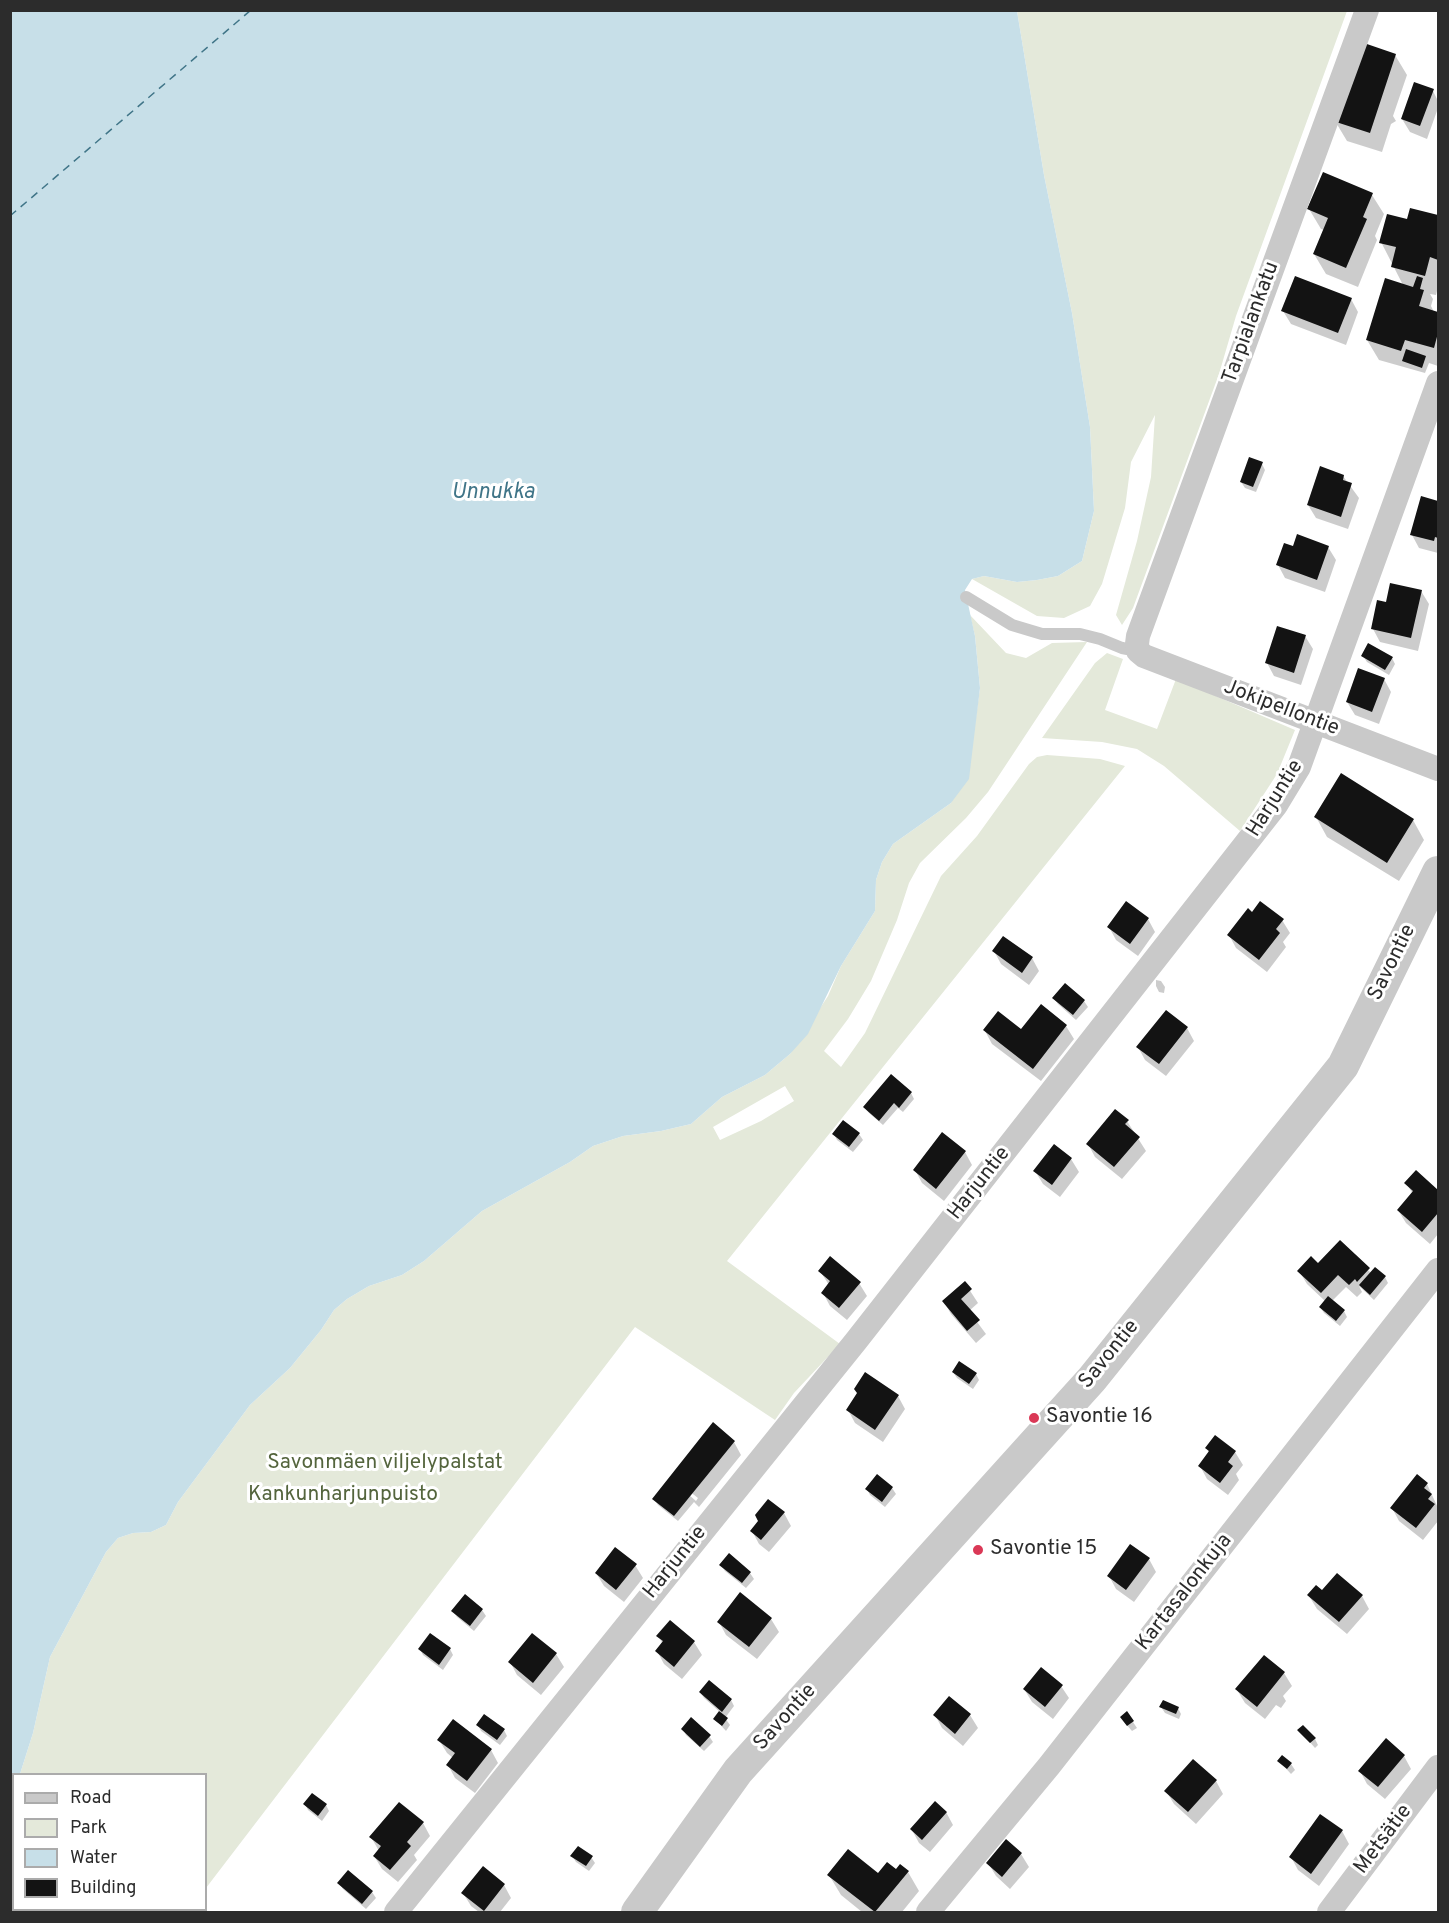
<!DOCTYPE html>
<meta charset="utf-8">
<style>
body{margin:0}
#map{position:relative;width:1449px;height:1923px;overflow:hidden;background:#fff;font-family:Overpass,sans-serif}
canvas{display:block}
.frame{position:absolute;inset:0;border:12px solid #2c2c2c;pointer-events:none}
.legend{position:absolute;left:12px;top:1773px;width:195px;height:138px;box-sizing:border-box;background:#fff;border:2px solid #ababab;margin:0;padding:8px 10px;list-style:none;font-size:18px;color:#2c2c2c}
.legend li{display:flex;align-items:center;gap:12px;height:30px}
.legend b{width:30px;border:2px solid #ababab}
</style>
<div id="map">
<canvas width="1449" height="1923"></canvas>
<div class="frame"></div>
<ul class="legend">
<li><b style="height:8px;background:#c9c9c9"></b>Road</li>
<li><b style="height:16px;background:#e4e9da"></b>Park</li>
<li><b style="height:16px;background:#c7dfe8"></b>Water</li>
<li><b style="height:16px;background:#131313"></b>Building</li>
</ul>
</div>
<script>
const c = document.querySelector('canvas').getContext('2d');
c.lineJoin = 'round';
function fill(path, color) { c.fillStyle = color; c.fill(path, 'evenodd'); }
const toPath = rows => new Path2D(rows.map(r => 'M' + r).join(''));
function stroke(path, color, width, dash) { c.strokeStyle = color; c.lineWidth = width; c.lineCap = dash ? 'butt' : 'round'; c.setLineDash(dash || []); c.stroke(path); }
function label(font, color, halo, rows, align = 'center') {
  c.font = font + ' Overpass,sans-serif'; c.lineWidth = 6; c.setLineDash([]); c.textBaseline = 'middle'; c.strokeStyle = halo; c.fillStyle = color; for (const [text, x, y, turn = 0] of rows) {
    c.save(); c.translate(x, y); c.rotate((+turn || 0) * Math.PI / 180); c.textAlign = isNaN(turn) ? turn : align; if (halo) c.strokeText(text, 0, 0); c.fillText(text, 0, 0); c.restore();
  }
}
const green = toPath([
 [1017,11,1347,11,1236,316,1219,374,1133,608,1122,625,1116,615,1137,541,1151,477,1155,415,1131,462,1125,508,1102,584,1090,606,1064,618,1037,616,972,579,984,576,1017,582,1037,580,1058,576,1082,561,1094,511,1090,427,1072,313,1044,175],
 [970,615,1006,653,1026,658,1052,643,1087,642,988,792,966,818,920,863,909,883,897,920,871,981,848,1019,824,1051,841,1067,865,1033,941,876,977,836,1029,764,1037,757,1047,755,1100,759,1125,766,727,1261,840,1344,794,1393,775,1420,635,1327,206,1888,206,1774,20,1774,33,1733,50,1657,106,1552,118,1538,133,1533,151,1532,166,1525,178,1502,250,1405,290,1368,321,1330,334,1310,347,1299,369,1286,402,1275,424,1261,482,1211,570,1162,593,1146,623,1136,661,1131,691,1124,722,1097,765,1075,790,1054,828,996,841,966,875,911,876,880,882,862,893,844,951,803,975,724,980,688,975,636],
 [785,1086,794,1101,761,1121,720,1140,713,1127],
 [1107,653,1123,659,1105,710,1157,729,1176,679,1295,730,1277,774,1240,831,1164,766,1137,749,1102,742,1042,738,1095,663],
 [13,1878,14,1910,189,1910,187,1912,11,1912,10,1881]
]);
const water = toPath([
 [11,11,1017,11,1044,175,1072,313,1090,427,1094,511,1082,561,1058,576,1037,580,1017,582,984,576,972,579,965,590,975,636,980,688,969,779,951,803,893,844,882,862,876,880,875,911,841,966,808,1034,790,1054,765,1075,722,1097,691,1124,661,1131,623,1136,593,1146,570,1162,482,1211,424,1261,402,1275,369,1286,347,1299,334,1310,321,1330,290,1368,250,1405,178,1502,166,1525,151,1532,133,1533,118,1538,106,1552,50,1657,33,1733,20,1774,14,1774,14,1878,11,1881]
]);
const shadow = toPath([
 [1395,55,1407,75,1393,116,1396,121,1391,124,1382,152,1347,141,1335,121],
 [1433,91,1438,101,1438,108,1427,139,1410,132,1402,119],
 [1372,195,1384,214,1375,236,1377,240,1358,287,1326,274,1314,254,1324,230,1321,229,1309,209],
 [1411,209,1438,217,1438,287,1436,295,1430,294,1433,299,1431,306,1434,312,1438,313,1438,366,1429,363,1425,373,1379,360,1367,340,1403,285,1381,242,1408,221],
 [1351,299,1358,312,1346,345,1291,324,1283,311],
 [1262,464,1265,470,1256,492,1245,488,1241,482],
 [1343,476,1359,498,1348,529,1316,518,1308,505],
 [1422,498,1438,503,1438,553,1419,548,1412,535],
 [1328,547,1336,560,1325,592,1285,578,1278,565,1294,548],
 [1421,591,1429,604,1418,651,1380,642,1373,629],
 [1305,636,1313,649,1301,685,1274,676,1267,663],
 [1363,656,1392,658,1395,664,1389,675,1367,662],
 [1384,679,1391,692,1379,724,1355,715,1347,702],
 [1316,817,1413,820,1424,840,1399,881,1327,837],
 [1252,914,1282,920,1290,933,1283,942,1286,947,1267,972,1236,948,1229,935],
 [1148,919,1155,932,1138,956,1116,940,1109,927],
 [994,951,1032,958,1039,971,1029,985,1001,964],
 [1156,980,1161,981,1165,987,1164,993,1159,992,1156,986],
 [1054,998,1084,1001,1088,1007,1076,1020,1058,1004],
 [1041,1006,1066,1026,1074,1039,1041,1081,992,1044,985,1031,1022,1031],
 [1187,1028,1194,1041,1166,1076,1145,1060,1138,1047],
 [911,1093,914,1099,903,1112,898,1108,883,1125,869,1113,865,1108],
 [1127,1121,1146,1151,1122,1179,1095,1157,1088,1144],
 [834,1134,859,1134,863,1140,853,1152,837,1140],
 [965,1152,972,1165,944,1201,922,1183,915,1170],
 [1071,1159,1079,1172,1060,1197,1043,1184,1035,1171],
 [1416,1172,1438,1192,1438,1234,1430,1244,1406,1223,1398,1210,1413,1194,1406,1183],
 [1340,1242,1371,1273,1375,1269,1385,1277,1388,1283,1374,1300,1359,1286,1362,1292,1357,1297,1346,1287,1332,1301,1344,1311,1347,1317,1340,1326,1324,1313,1320,1307,1325,1301,1307,1284,1299,1271,1318,1266],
 [820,1271,859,1283,867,1296,847,1320,830,1306,823,1293,829,1285],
 [965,1283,978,1303,969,1311,986,1334,976,1343,951,1314,944,1302],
 [953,1372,976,1374,979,1380,973,1389,957,1378],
 [859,1393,898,1396,905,1409,883,1442,855,1423,848,1410],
 [1215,1437,1235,1452,1243,1465,1236,1474,1239,1480,1228,1495,1207,1479,1200,1466,1209,1453,1207,1449],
 [734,1442,741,1455,699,1507,694,1502,678,1521,658,1505,654,1499],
 [680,1484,698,1498,696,1501,680,1487],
 [1427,1484,1438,1508,1437,1510,1438,1521,1423,1540,1399,1521,1392,1508],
 [892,1488,896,1494,885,1507,870,1495,867,1489],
 [784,1513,791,1526,769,1552,759,1544,752,1531],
 [1149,1559,1156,1572,1134,1602,1116,1589,1109,1576],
 [635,1565,643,1578,624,1602,604,1586,596,1573],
 [721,1565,750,1573,754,1579,746,1588,725,1571],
 [1322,1592,1362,1596,1369,1609,1347,1634,1317,1609,1309,1596],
 [741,1595,771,1619,779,1632,757,1659,726,1635,719,1622],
 [465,1596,482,1610,486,1616,474,1631,457,1617,453,1611],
 [670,1622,694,1642,702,1655,682,1679,664,1664,657,1651,663,1644,658,1636],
 [532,1635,556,1654,564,1667,541,1695,517,1675,510,1662],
 [420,1649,450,1649,453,1655,443,1670,423,1655],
 [1264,1657,1284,1673,1292,1686,1283,1696,1286,1701,1281,1708,1276,1705,1265,1719,1245,1703,1237,1690],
 [1061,1686,1069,1698,1053,1719,1032,1702,1024,1689],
 [700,1692,731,1700,734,1706,725,1718,730,1725,726,1731,715,1719,720,1712,704,1698],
 [950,1698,970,1715,978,1728,963,1746,942,1728,935,1715],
 [1161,1707,1178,1708,1181,1714,1179,1719,1165,1713],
 [1127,1713,1137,1728,1132,1731,1125,1723],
 [478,1725,504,1730,507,1736,500,1745,481,1731],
 [683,1729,709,1736,713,1742,704,1751,686,1735],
 [1299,1730,1315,1739,1318,1745,1315,1748],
 [439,1740,491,1750,498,1763,475,1793,455,1778,448,1765,453,1758,447,1753],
 [1404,1756,1411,1769,1385,1799,1367,1784,1360,1771],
 [1282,1757,1291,1764,1295,1770,1291,1774,1279,1761],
 [1193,1761,1216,1781,1223,1794,1196,1824,1174,1804,1166,1791],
 [305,1804,326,1805,329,1811,322,1821,308,1810],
 [946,1812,953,1825,930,1852,919,1843,912,1830],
 [423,1823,430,1836,414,1855,417,1860,398,1882,382,1869,374,1856,379,1851,371,1837],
 [1342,1831,1349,1844,1319,1886,1298,1870,1291,1857],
 [1006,1842,1021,1854,1029,1867,1010,1889,996,1876,988,1863],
 [572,1856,591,1857,595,1863,589,1871,576,1862],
 [896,1871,908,1872,919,1891,902,1912,862,1912,841,1895,829,1875,878,1875],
 [348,1872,372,1892,376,1898,366,1909,343,1889,339,1883],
 [504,1885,511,1898,500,1912,479,1912,471,1906,463,1893]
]);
const ferry = toPath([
 [10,216,251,10]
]);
const building = toPath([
 [1364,43,1396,54,1370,133,1333,121],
 [1414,82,1434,89,1420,126,1401,119],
 [1323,172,1373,193,1363,217,1367,219,1346,268,1313,254,1328,218,1307,209],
 [1410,208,1438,215,1438,260,1430,257,1425,276,1391,267,1396,247,1379,243,1387,214,1407,219],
 [1295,276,1352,298,1338,333,1281,311],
 [1417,276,1423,278,1420,289,1424,290,1419,306,1438,312,1438,333,1434,348,1405,340,1401,351,1366,340,1385,278,1413,287],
 [1406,349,1426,356,1422,368,1402,361],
 [1249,457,1263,462,1253,487,1240,482],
 [1320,466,1344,475,1343,480,1352,483,1341,517,1307,505],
 [1421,496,1438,501,1438,538,1435,537,1434,541,1410,535],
 [1297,534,1329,546,1317,580,1276,565,1284,543,1293,546],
 [1390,583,1422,590,1411,638,1371,629,1377,600,1386,602],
 [1277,626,1306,635,1294,673,1265,663],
 [1368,643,1393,657,1385,670,1361,656],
 [1358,668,1385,678,1372,712,1346,702],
 [1341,773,1414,819,1387,863,1314,817],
 [1126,901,1149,918,1130,944,1107,927],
 [1260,901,1284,919,1276,929,1280,933,1259,960,1227,935,1248,908,1252,912],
 [1003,936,1033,957,1022,973,992,951],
 [1065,983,1085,1000,1073,1015,1052,998],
 [1041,1004,1067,1025,1033,1069,983,1030,998,1011,1021,1029],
 [1166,1010,1188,1027,1159,1064,1136,1047],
 [891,1074,912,1092,899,1108,894,1103,879,1121,863,1107],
 [1115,1109,1129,1120,1125,1124,1140,1137,1114,1167,1086,1144],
 [843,1120,860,1133,849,1147,832,1134],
 [942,1132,966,1151,936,1189,913,1170],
 [1054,1144,1072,1158,1052,1185,1033,1171],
 [1416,1170,1438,1190,1438,1213,1422,1232,1397,1210,1413,1191,1404,1183],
 [1340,1240,1370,1268,1357,1282,1355,1279,1349,1285,1338,1275,1321,1293,1297,1271,1311,1256,1318,1263],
 [830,1256,861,1282,839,1308,821,1293,830,1281,818,1271],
 [1375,1267,1386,1276,1370,1295,1359,1285],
 [965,1281,972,1289,961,1299,980,1320,967,1331,942,1301],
 [1328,1296,1345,1310,1336,1321,1319,1307],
 [959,1361,977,1373,969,1384,952,1372],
 [865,1372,899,1395,875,1430,846,1410,857,1393,854,1389],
 [713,1422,735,1441,674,1516,652,1499],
 [1215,1435,1236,1451,1228,1462,1233,1466,1220,1483,1198,1466,1209,1451,1205,1448],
 [877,1474,893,1487,882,1502,865,1489],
 [1417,1474,1428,1483,1424,1488,1432,1494,1428,1499,1435,1504,1416,1528,1390,1508],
 [768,1499,785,1512,761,1540,750,1531,758,1521,755,1515],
 [1130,1544,1150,1558,1126,1590,1107,1576],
 [615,1547,637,1564,616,1590,595,1573],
 [729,1553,751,1572,742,1583,719,1565],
 [1337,1573,1363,1595,1339,1622,1307,1595,1316,1585,1322,1590],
 [740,1592,772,1618,749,1647,717,1622],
 [465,1594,483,1609,470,1626,451,1611],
 [670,1620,695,1641,674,1667,655,1651,663,1641,656,1636],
 [430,1633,451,1648,439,1665,418,1649],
 [532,1633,557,1653,533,1683,508,1662],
 [1264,1655,1285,1672,1257,1707,1235,1689],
 [1041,1667,1063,1685,1045,1707,1023,1689],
 [709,1680,732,1699,722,1712,699,1692],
 [949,1696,971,1714,955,1734,933,1715],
 [1163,1700,1179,1707,1176,1714,1159,1707],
 [719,1711,728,1718,722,1726,713,1719],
 [1127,1711,1134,1721,1127,1726,1120,1717],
 [484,1714,505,1729,497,1740,476,1725],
 [691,1717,711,1735,700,1747,681,1729],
 [453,1719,492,1749,467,1781,446,1765,455,1753,437,1740],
 [1303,1725,1316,1738,1310,1743,1297,1730],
 [1386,1738,1405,1755,1378,1787,1358,1771],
 [1282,1755,1292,1763,1287,1769,1277,1761],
 [1193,1759,1217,1780,1188,1812,1164,1791],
 [312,1793,327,1804,318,1816,303,1804],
 [935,1801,947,1812,922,1840,910,1829],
 [399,1802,424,1822,407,1842,411,1846,390,1870,373,1856,381,1846,369,1837],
 [1320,1814,1343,1830,1311,1874,1289,1857],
 [1006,1839,1022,1853,1002,1877,986,1863],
 [578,1846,593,1856,586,1866,570,1856],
 [848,1849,878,1873,887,1862,896,1869,900,1864,909,1871,875,1912,827,1875],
 [483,1866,505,1884,484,1911,461,1893],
 [348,1870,373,1891,362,1904,337,1883]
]);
const service = toPath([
 [966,597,1012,625,1042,634,1080,634,1100,639,1122,648,1138,651]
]);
const minor = toPath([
 [1367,10,1138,636,1137,644,1138,651,1144,656,1438,769],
 [396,1912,856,1341,1276,805,1299,767,1438,383],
 [928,1912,1049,1766,1438,1270],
 [1329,1912,1438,1767]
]);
const tertiary = toPath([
 [637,1912,738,1771,1092,1379,1343,1066,1438,872]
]);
const markers = [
 [1034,1418,6,"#da3856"],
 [978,1550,6,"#da3856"]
];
const streetNames = [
 ["Tarpialankatu",1252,323,-70],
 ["Jokipellontie",1281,709,21],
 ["Harjuntie",1276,799,-58],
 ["Savontie",1393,963,-64],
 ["Harjuntie",980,1184,-52],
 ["Savontie",1110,1355,-51],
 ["Harjuntie",676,1563,-51],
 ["Kartasalonkuja",1185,1593,-52],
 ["Savontie",786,1718,-48],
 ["Metsätie",1384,1840,-53]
];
const poiNames = [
 ["Savontie 16",1046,1418],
 ["Savontie 15",990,1550]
];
const parkNames = [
 ["Savonmäen viljelypalstat",385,1464],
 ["Kankunharjunpuisto",343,1496]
];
const waterNames = [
 ["Unnukka",493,494]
];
fill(green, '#e4e9da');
fill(water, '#c7dfe8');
fill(shadow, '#0003');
stroke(ferry, '#407588', 1.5, [8, 6]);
fill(building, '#131313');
stroke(service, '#c9c9c9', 12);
stroke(minor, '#c9c9c9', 24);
stroke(tertiary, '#c9c9c9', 32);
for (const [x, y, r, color] of markers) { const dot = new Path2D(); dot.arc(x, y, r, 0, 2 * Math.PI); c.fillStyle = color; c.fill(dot); stroke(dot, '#fff', 2); }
label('21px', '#2c2c2c', '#fff', streetNames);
label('21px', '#2c2c2c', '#fff', poiNames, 'left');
label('21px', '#54653d', '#fff', parkNames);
label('italic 22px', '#407588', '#fff', waterNames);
</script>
